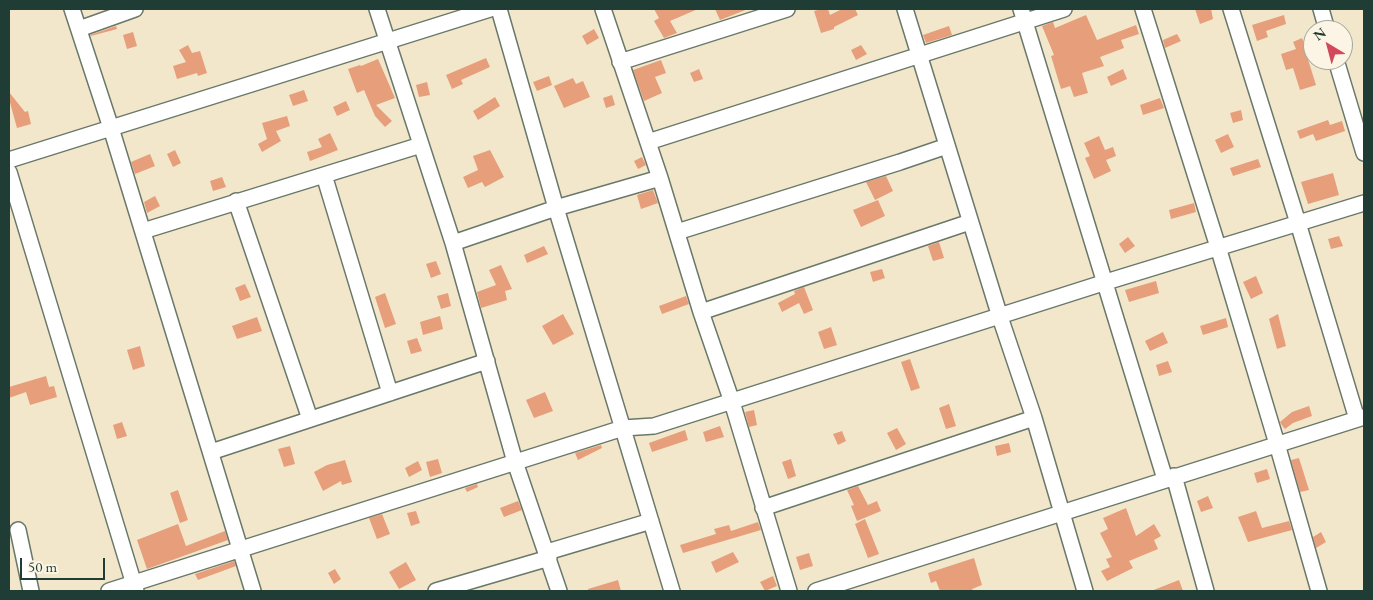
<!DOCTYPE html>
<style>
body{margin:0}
#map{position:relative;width:1373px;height:600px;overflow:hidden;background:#f3e7cb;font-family:"EB Garamond",serif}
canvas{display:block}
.frame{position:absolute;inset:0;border:10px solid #1f3d34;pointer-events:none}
.north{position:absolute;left:1303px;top:20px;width:50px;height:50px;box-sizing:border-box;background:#fcf5e5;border:1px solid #a4ab9e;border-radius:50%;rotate:323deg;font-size:14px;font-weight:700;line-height:20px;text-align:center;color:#1f3d34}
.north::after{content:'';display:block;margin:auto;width:18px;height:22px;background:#d1495b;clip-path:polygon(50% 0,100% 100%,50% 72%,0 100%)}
.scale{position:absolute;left:20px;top:558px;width:85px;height:22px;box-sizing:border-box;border:2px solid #1f3d34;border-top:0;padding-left:6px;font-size:15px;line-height:18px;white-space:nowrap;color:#1f3d34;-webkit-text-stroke:4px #fcf5e5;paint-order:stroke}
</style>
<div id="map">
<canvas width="1373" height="600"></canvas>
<div class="frame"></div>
<div class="north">N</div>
<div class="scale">50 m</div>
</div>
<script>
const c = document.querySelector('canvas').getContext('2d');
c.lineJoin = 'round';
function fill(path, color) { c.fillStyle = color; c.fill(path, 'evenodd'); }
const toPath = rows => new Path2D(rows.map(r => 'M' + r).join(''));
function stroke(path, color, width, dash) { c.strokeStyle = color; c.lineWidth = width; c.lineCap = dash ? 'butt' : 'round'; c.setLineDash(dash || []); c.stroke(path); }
const building = toPath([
 [654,9,698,9,670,21,677,33,664,38,654,21,659,18],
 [715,9,748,9,720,20],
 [822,9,828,9,830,15,842,9,855,9,858,15,834,27,834,29,821,33,814,11],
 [1195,9,1211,9,1213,19,1200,24],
 [1086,15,1097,40,1136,25,1139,34,1121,40,1124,48,1100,57,1104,66,1082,73,1088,93,1074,97,1070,86,1061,89,1051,56,1054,55,1042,26,1053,22,1055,28],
 [1284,15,1286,24,1266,31,1268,37,1257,41,1252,25],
 [116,26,117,29,91,36,90,35],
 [949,26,952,35,926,43,923,35],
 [594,29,599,38,587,45,582,36],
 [133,32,137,46,127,49,123,35],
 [1177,34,1181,41,1165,48,1163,40],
 [1302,38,1307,52,1306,53,1316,85,1300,90,1293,68,1286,70,1281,54,1296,49,1293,42],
 [188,45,192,53,200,51,207,73,198,76,197,73,177,79,173,66,186,62,179,50],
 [861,45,867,54,856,60,851,50],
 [486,58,490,67,461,80,463,84,452,89,446,75],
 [378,59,395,98,376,105,392,121,385,127,375,116,364,90,357,93,348,69,360,65,361,66],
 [661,60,666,73,655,77,662,93,644,101,633,70],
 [699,69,703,79,694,82,690,73],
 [1123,69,1127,79,1111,86,1107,77],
 [549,76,552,85,537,91,533,82],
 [573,78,576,84,583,81,590,97,564,108,554,86],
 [427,82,430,95,419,97,416,85],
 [304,90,308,101,293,106,289,95],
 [9,92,25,112,28,111,31,124,17,128,9,99],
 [612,95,615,105,606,108,603,98],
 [495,97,500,106,478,120,473,111],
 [1160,98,1164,108,1143,115,1140,105],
 [346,101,350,110,337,116,333,107],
 [1241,110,1243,120,1233,123,1230,113],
 [287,116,290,126,276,131,281,141,262,152,258,144,267,139,262,123],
 [1328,120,1330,125,1342,121,1345,131,1316,141,1313,134,1300,139,1297,131],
 [330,133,338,150,310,161,307,152,322,147,318,139],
 [1228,134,1234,147,1221,153,1215,140],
 [1099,136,1105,150,1113,147,1116,156,1106,160,1111,171,1094,179,1085,158,1090,156,1084,143],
 [175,150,181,163,173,167,167,154],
 [490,150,504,177,485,187,482,182,468,188,463,177,478,170,473,156],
 [150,154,155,166,135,174,131,162],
 [642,157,646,165,638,169,634,161],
 [1258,159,1261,167,1233,176,1230,168],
 [1333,173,1339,195,1308,204,1301,182],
 [886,176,893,191,875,200,866,182],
 [222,177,226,187,213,191,210,181],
 [653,190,658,203,641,209,637,195],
 [155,196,160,206,147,213,144,202],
 [878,200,885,216,861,227,853,210],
 [1194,203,1196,212,1171,219,1169,210],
 [1339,236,1343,246,1331,249,1328,239],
 [1128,237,1135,246,1125,253,1119,244],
 [939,242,944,258,933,261,928,246],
 [544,246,548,254,527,263,524,255],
 [436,261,441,274,431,278,426,264],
 [501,265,512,289,505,291,507,300,481,308,477,292,496,285,489,270],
 [882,269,885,278,873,282,870,272],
 [1256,276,1263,293,1251,299,1243,282],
 [1156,281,1159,293,1129,302,1125,290],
 [245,284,251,297,240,301,235,288],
 [804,287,813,310,804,314,799,303,782,312,778,303,795,294,794,291],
 [385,293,396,324,385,328,375,297],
 [448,293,451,306,441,309,437,296],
 [686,296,689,304,662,314,659,306],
 [563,314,574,334,553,345,542,326],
 [1278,314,1286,346,1277,349,1269,319],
 [440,316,443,329,423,335,420,322],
 [257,317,262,331,237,339,232,326],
 [1226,318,1228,327,1203,335,1200,326],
 [831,327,837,345,824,349,818,332],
 [1163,332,1168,343,1150,351,1145,341],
 [417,338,422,351,411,354,407,341],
 [140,346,145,366,133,370,127,350],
 [910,359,920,388,911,391,901,362],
 [1168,361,1172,372,1159,376,1156,365],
 [46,376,49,387,54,386,57,397,30,405,26,392,9,398,9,387],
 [545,392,553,411,534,418,526,400],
 [949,404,956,426,946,429,939,408],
 [1309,406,1312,416,1293,423,1285,429,1281,424,1280,422,1292,412],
 [754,410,757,425,749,427,745,412],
 [122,422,127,436,117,439,113,425],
 [720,426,724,437,706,442,703,432],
 [897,428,906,444,896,450,887,433],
 [685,430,688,440,652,452,649,443],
 [842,431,846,441,838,445,833,434],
 [1009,443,1011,452,997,456,995,446],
 [601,445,602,448,578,460,575,453],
 [290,446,295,464,284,467,278,449],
 [1299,458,1309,490,1300,492,1291,460],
 [438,459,442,473,430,477,426,462],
 [791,459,796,476,788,479,782,462],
 [345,460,352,482,342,485,341,481,323,491,314,472,327,465],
 [418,461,422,470,409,477,405,468],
 [1267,469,1270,479,1257,483,1254,473],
 [477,484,478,487,467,492,465,488],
 [858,486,868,505,877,501,881,511,857,521,851,506,854,505,847,490],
 [178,490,188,520,180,523,170,493],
 [1208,496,1213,508,1201,512,1197,501],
 [518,501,522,510,504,517,500,508],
 [1126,508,1136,536,1154,524,1161,536,1154,540,1158,549,1129,561,1133,568,1107,581,1101,571,1110,567,1106,559,1112,557,1100,533,1108,529,1103,518],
 [416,511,420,523,411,526,407,513],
 [1256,511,1262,528,1289,521,1292,530,1248,542,1238,517],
 [382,514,390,534,377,539,369,518],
 [865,519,879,554,868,558,855,524],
 [758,522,761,530,683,553,680,545,716,534,714,529,729,525,731,531],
 [178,524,186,546,225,531,228,540,147,569,137,540],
 [1321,532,1326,542,1316,548,1313,537],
 [733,552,739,562,716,573,711,562],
 [809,553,813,566,800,570,796,557],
 [974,558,982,585,972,589,973,591,940,591,936,581,931,583,928,573],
 [234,561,236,566,198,580,195,574],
 [406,562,416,580,399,589,389,572],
 [335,569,341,579,334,584,328,573],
 [773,576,777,586,765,591,760,582],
 [618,580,621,591,588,591,588,589],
 [1179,580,1183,591,1151,591]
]);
const minor = toPath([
 [72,9,111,128,253,591],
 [377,9,453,243,515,462,559,591],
 [499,9,556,208,672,591],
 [603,9,660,178,701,312,732,402,789,591],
 [905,9,1000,317,1034,418,1085,591],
 [1021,9,1165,479],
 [1143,9,1218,247,1277,444,1319,591],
 [1231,9,1298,223,1357,419],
 [1321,9,1327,30],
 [79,29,135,9],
 [1336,60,1364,153],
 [620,62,787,9],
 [648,142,1064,9],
 [9,160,490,9],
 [9,172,136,591],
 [324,175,390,393],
 [236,201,310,419],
 [143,231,421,145],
 [677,232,900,162,947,146],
 [453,243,556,208,660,178],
 [701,312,970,222],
 [211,452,487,361],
 [1174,476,1206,591],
 [763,508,1034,418],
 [18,530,31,591],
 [547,552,651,521],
 [109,591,623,428,654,426,1106,282,1364,203],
 [436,591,549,558],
 [816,591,1364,417]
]);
fill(building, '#e69e7b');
stroke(minor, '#697869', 18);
stroke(minor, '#fff', 15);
</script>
